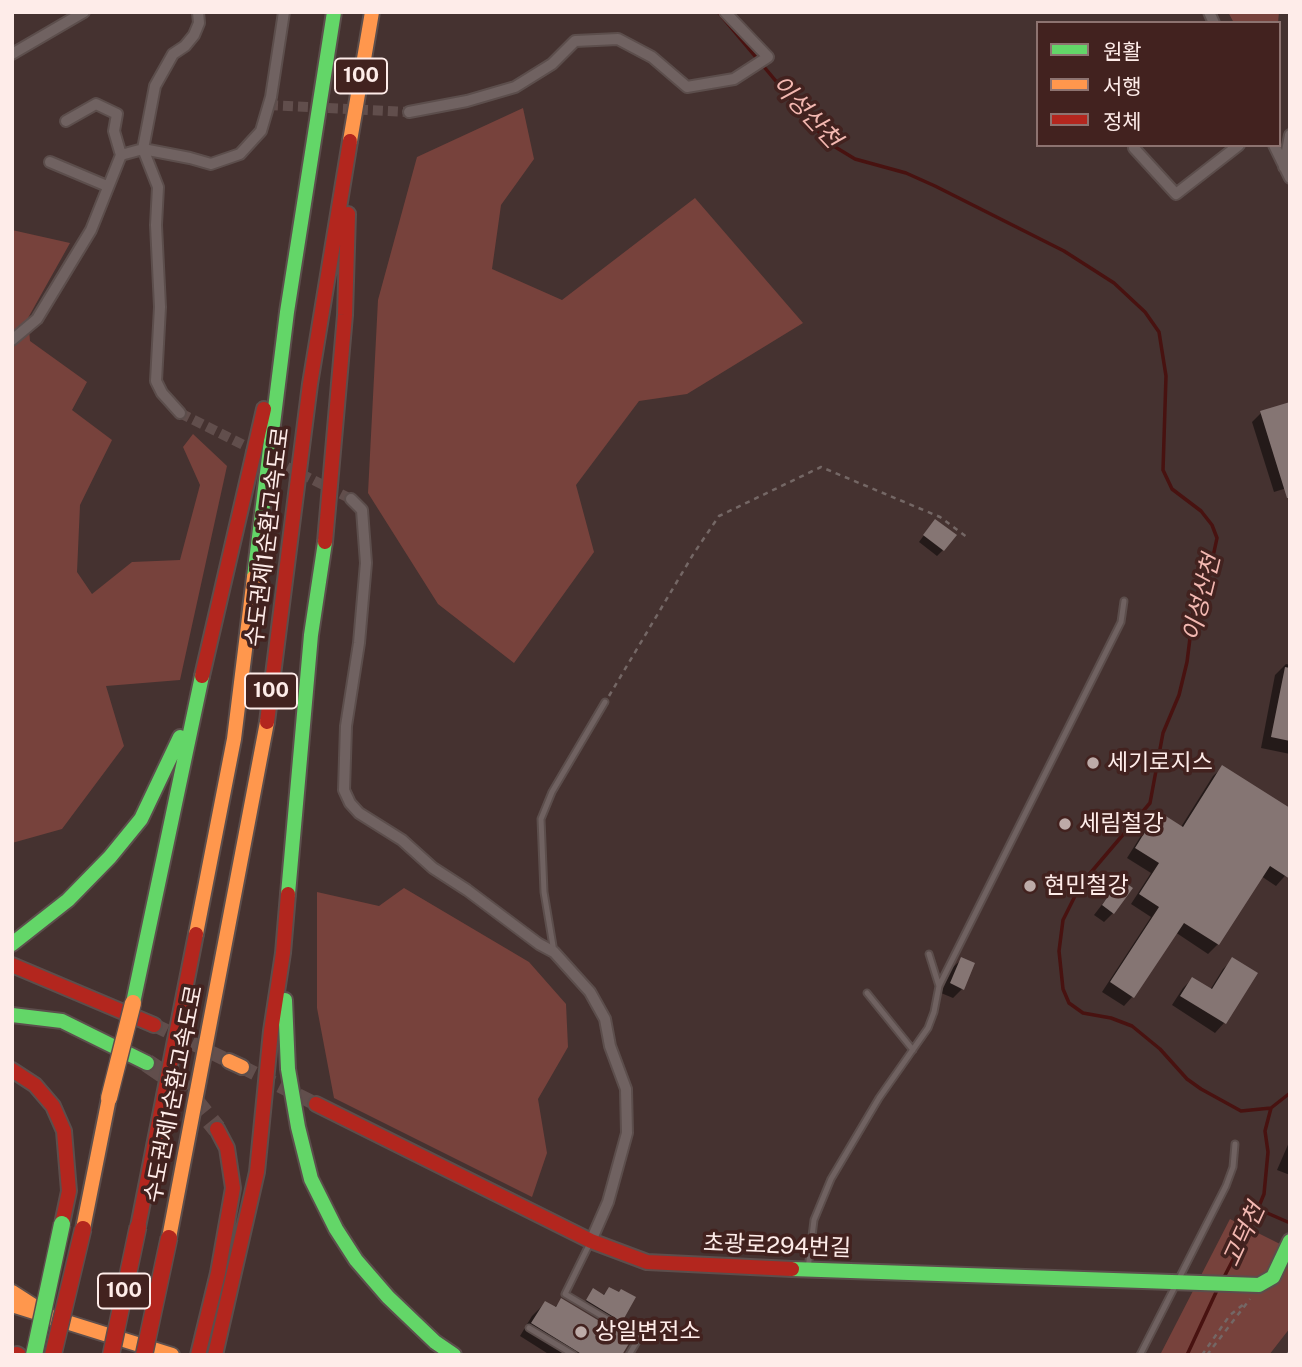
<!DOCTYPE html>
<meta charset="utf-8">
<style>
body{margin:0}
#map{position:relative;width:1302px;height:1367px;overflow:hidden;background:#453230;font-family:"Public Sans","Noto Sans KR",sans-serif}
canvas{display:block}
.frame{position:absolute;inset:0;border:14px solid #feece9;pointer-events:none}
.legend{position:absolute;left:1036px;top:21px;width:245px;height:126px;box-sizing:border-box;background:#42221f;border:2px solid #8d7370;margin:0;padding:9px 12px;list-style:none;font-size:21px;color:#feece9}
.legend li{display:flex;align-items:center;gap:14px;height:35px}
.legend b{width:35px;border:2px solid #8d7370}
</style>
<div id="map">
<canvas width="1302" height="1367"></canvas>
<div class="frame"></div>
<ul class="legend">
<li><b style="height:9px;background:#63d668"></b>원활</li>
<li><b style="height:9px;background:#ff974d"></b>서행</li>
<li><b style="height:9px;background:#b3261e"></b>정체</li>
</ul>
</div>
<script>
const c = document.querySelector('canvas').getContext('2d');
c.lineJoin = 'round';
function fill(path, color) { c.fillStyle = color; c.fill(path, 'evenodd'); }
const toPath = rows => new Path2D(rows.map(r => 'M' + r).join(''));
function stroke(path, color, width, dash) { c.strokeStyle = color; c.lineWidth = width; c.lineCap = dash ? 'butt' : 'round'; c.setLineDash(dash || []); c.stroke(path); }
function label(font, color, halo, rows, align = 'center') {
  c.font = font + ' "Public Sans","Noto Sans KR",sans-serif'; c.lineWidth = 7; c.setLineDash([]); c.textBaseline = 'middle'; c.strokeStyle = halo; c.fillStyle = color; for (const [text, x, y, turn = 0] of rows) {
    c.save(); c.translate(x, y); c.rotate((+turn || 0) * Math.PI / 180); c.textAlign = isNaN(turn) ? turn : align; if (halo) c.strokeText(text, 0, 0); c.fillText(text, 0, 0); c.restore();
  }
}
const green = toPath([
 [1228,12,1279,12,1278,23,1234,23],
 [523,108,534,159,501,205,492,269,562,300,695,198,803,323,687,394,639,401,576,485,594,552,514,663,438,604,368,493,378,300,417,157],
 [12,230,70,243,28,318,30,341,87,382,72,410,112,440,80,505,77,572,92,594,132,562,180,560,200,485,183,447,193,434,227,466,180,680,106,686,124,746,62,829,12,843],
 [404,888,529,962,566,1004,568,1047,538,1099,547,1153,532,1197,334,1098,317,1008,317,892,379,906],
 [1230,1219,1290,1249,1290,1328,1269,1355,1160,1355]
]);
const shadow = toPath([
 [1261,413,1290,487,1274,492,1252,422],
 [930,527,943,550,937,556,919,542],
 [1286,664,1290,665,1290,754,1261,748,1275,675],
 [1223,767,1290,870,1276,886,1261,876,1218,944,1208,954,1175,932,1133,996,1124,1006,1102,992,1151,917,1131,904,1151,873,1127,858,1149,823,1158,814,1181,827,1213,776],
 [1120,881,1113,913,1104,922,1094,915],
 [962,959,962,989,953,998,941,993,952,968],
 [1233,959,1256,974,1224,1023,1215,1033,1172,1005,1183,988,1192,979,1210,990,1223,969],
 [1290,1140,1290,1175,1277,1170],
 [609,1289,620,1321,615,1326,581,1307,593,1291,602,1296],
 [562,1300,620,1355,550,1355,520,1336,532,1316,545,1303,554,1308]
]);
const stream = toPath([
 [718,12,827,142,855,159,906,173,935,186,1064,251,1114,283,1145,312,1159,332,1166,376,1163,470,1172,489,1201,511,1212,525,1217,538,1214,552,1200,584,1193,614,1187,662,1179,695,1163,733,1150,803,1081,884,1063,920,1059,951,1063,989,1069,1003,1083,1013,1111,1018,1132,1026,1160,1049,1187,1079,1201,1089,1241,1111,1271,1108],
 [1271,1108,1290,1093],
 [1258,1209,1290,1223],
 [1222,1281,1252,1223,1264,1194,1268,1152,1265,1131,1271,1108],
 [1187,1355,1218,1288]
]);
const building = toPath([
 [1290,402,1290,498,1287,498,1260,411],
 [935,519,957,535,944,551,923,535],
 [1285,667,1290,668,1290,741,1271,737],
 [1222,765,1290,808,1290,879,1270,866,1219,945,1184,923,1134,998,1110,982,1159,907,1139,894,1159,863,1135,848,1158,811,1183,827],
 [1120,879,1133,888,1114,914,1102,905],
 [961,957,975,963,964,990,950,983],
 [1232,957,1258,973,1226,1024,1180,996,1192,977,1212,989],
 [609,1287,619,1292,621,1289,636,1297,622,1322,586,1300,593,1288,604,1295],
 [561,1298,631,1340,622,1355,583,1355,531,1323,545,1301,556,1307]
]);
const streetTunnel = toPath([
 [268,105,409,112],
 [180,413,351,499]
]);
const secondaryTunnel = toPath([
 [154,1025,229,1061],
 [242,1067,316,1104]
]);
const highwayTunnel = toPath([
 [147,1063,184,1088,217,1129]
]);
const path = toPath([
 [609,696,694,553,719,516,821,467,940,517,968,538],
 [1202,1355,1230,1315,1244,1304],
 [1207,1355,1250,1299],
 [1287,1355,1290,1351]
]);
const lane = toPath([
 [554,952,544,892,541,819,552,792,605,702],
 [929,954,939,986],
 [867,993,913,1050],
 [591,1241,565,1294,639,1338,629,1355],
 [808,1269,814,1220,831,1179,879,1098,928,1028,934,1012,939,986,1121,622,1124,601],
 [529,1328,574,1355],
 [1140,1355,1226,1186,1233,1167,1235,1144]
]);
const street = toPath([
 [1209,12,1214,23],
 [12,54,84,12],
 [409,112,467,101,515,87,552,64,575,41,618,39,652,57,687,87,734,79,768,57,725,12],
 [66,121,96,104,117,114,114,131,121,155],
 [1274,145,1290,178],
 [1134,148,1176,194,1239,145],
 [50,162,107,186],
 [1284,167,1290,135],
 [12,340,37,319,91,230,121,155,143,149,190,158,211,164,240,154,261,131,271,97,284,12],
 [180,413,162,393,156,381,160,307,156,225,158,187,143,149,155,86,173,54,185,46,194,35,199,23,198,12],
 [351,499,362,510,366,563,359,643,346,726,344,790,350,803,359,813,402,840,433,868,467,890,539,944,554,952,590,992,605,1019,610,1046,626,1089,627,1133,608,1202,591,1241]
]);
const fast = toPath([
 [254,577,287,312,334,12],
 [288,894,311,635,325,542],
 [12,944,68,900,110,857,141,819,180,737],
 [285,1000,288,1069,298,1127,311,1179,336,1229,356,1260,388,1297,435,1342,454,1355],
 [133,1003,202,676],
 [12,1015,62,1021,147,1063],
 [792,1269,1259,1285,1273,1277,1290,1241]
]);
const slow = toPath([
 [350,141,372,12],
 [196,934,234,739,254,577],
 [229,1061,242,1067],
 [83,1229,109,1098],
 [169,1238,267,722],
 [12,1292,54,1319],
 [12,1305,172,1355]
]);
const jam = toPath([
 [325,542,345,315,348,214],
 [202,676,264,409],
 [267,722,310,384,350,141],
 [12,965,154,1025],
 [12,1070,35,1085,53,1106,64,1131,69,1191,62,1224],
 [316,1104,591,1241,647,1262,792,1269],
 [138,1227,196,934],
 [17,1354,19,1355],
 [198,1355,218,1273,233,1188,227,1148,217,1129],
 [215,1355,257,1172,271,1031,283,953,288,894]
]);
const fastBridge = toPath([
 [34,1355,62,1224]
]);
const slowBridge = toPath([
 [109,1098,133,1003]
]);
const jamBridge = toPath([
 [53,1355,83,1229],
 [111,1355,138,1227],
 [144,1355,169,1238]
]);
const markers = [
 [1093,763,7,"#bdaba8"],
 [1065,824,7,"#bdaba8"],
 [1030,886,7,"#bdaba8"],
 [581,1332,7,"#bdaba8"]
];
const shields = [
 [361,76,52],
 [271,691,52],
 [124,1291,52]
];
const shieldNames = [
 ["100",361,76],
 ["100",271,691],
 ["100",124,1291]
];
const streetNames = [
 ["수도권제1순환고속도로",268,537,-83],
 ["수도권제1순환고속도로",174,1094,-79],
 ["초광로294번길",777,1246,2]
];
const poiNames = [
 ["세기로지스",1107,763],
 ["세림철강",1079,824],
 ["현민철강",1044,886],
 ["상일변전소",595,1332]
];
const waterNames = [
 ["이성산천",806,112,47],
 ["이성산천",1202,598,-76],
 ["고덕천",1244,1235,-65]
];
fill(green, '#77423c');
fill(shadow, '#0007');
stroke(stream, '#481210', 3.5);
fill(building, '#857573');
stroke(streetTunnel, '#614e4c', 10, [10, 5]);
stroke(secondaryTunnel, '#614e4c', 14, [14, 7]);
stroke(highwayTunnel, '#614e4c', 19, [19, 10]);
stroke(lane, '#5c4e4c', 9);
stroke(street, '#5c4e4c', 14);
stroke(fast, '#5c4e4c', 18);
stroke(slow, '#5c4e4c', 18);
stroke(jam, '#5c4e4c', 18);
stroke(path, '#746765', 2.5, [5, 5]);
stroke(lane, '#706261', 5);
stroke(street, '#706261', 10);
stroke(fast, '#63d668', 14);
stroke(slow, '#ff974d', 14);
stroke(jam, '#b3261e', 14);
stroke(fastBridge, '#5c4e4c', 19, []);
stroke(slowBridge, '#5c4e4c', 19, []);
stroke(jamBridge, '#5c4e4c', 19, []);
stroke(fastBridge, '#63d668', 16);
stroke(slowBridge, '#ff974d', 16);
stroke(jamBridge, '#b3261e', 16);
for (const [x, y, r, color] of markers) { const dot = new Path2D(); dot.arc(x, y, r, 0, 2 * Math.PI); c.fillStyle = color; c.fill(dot); stroke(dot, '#42221f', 2.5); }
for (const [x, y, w] of shields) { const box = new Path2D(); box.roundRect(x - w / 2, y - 17.5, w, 35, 5); c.fillStyle = '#42221f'; c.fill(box); stroke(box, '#feece9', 2); }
label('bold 21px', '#feece9', null, shieldNames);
label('23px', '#feece9', '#42221f', streetNames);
label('23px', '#feece9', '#42221f', poiNames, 'left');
label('italic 24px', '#f3b8b1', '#42221f', waterNames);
</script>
